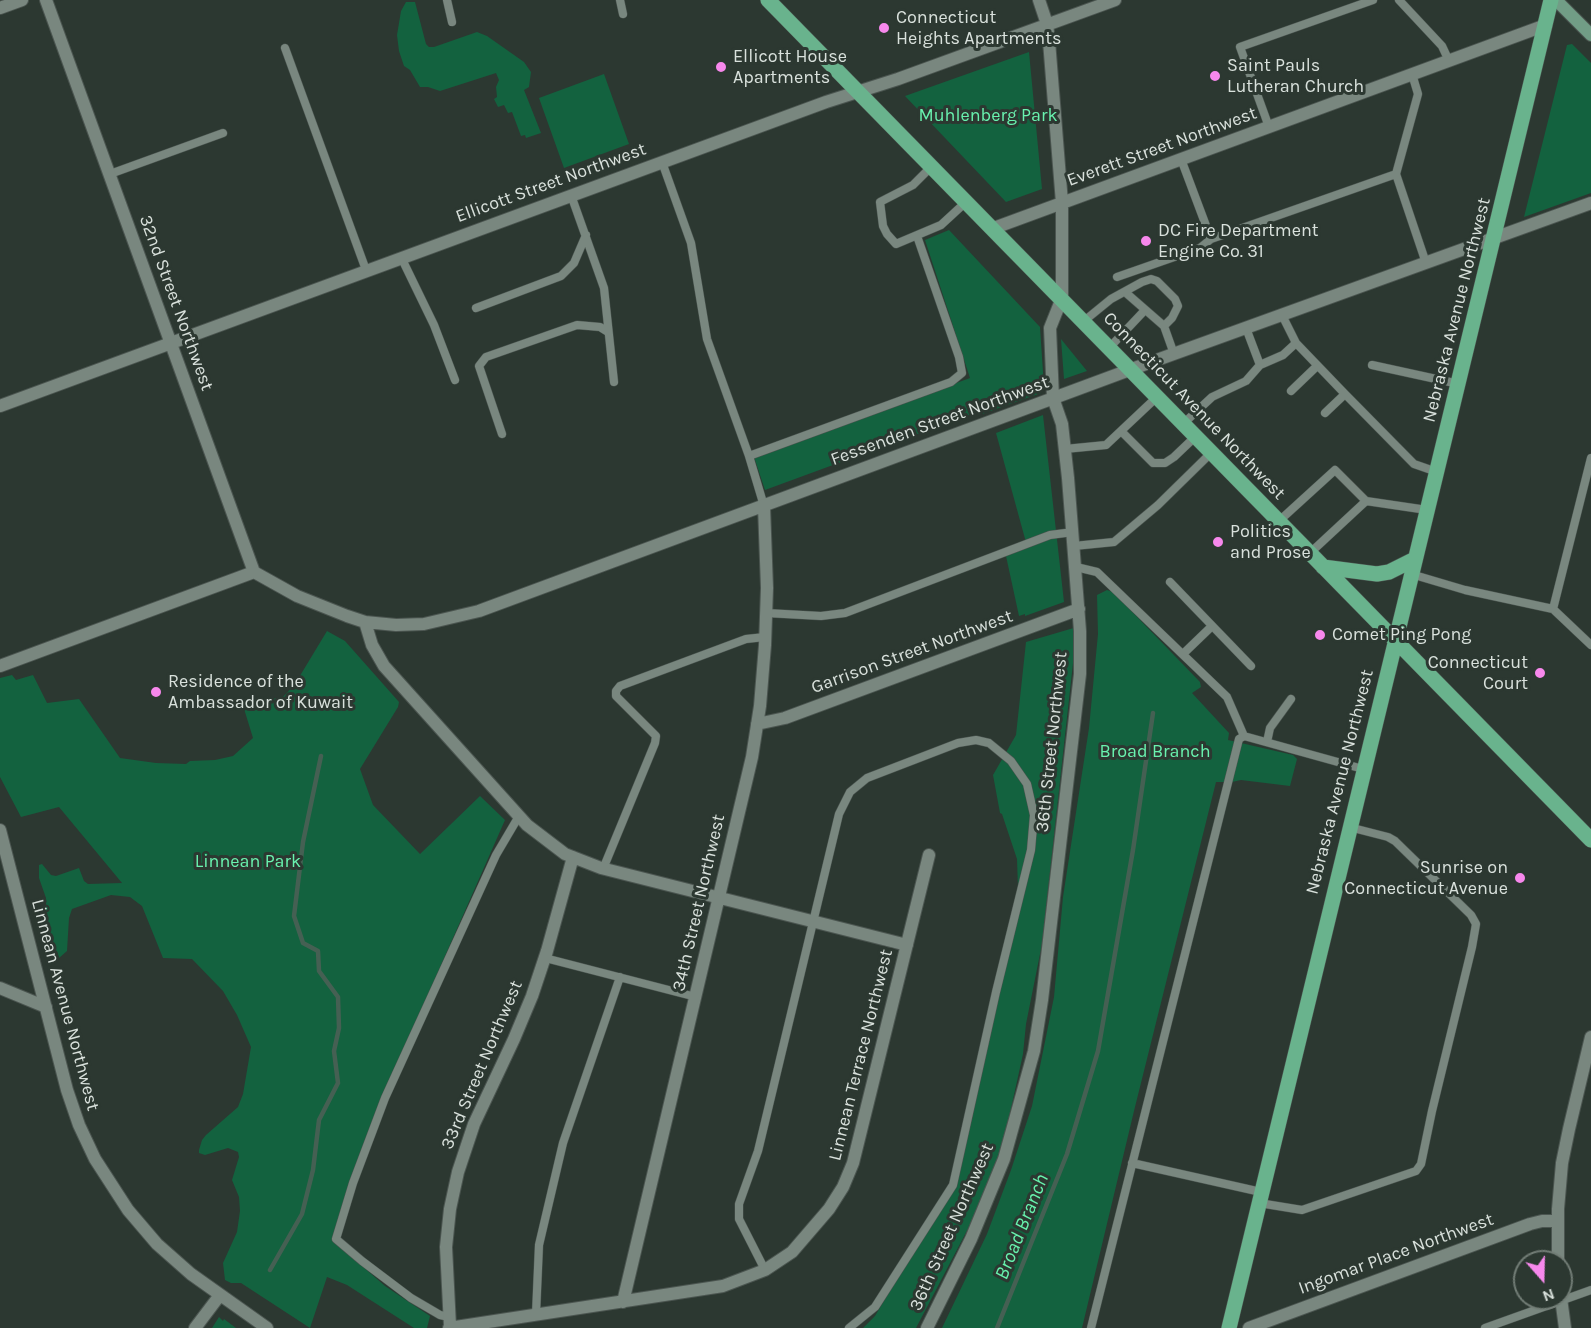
<!DOCTYPE html>
<style>
body{margin:0}
#map{position:relative;width:1591px;height:1328px;overflow:hidden;background:#2c3831;font-family:Karla,sans-serif}
canvas{display:block}
.north{position:absolute;left:1513px;top:1250px;width:60px;height:60px;box-sizing:border-box;background:#2c3831;border:2px solid #717c75;border-radius:50%;rotate:160deg;font-size:16px;font-weight:700;line-height:24px;text-align:center;color:#d9e1dc}
.north::after{content:'';display:block;margin:auto;width:21px;height:27px;background:#f788ec;clip-path:polygon(50% 0,100% 100%,50% 72%,0 100%)}
</style>
<div id="map">
<canvas width="1591" height="1328"></canvas>
<div class="north">N</div>
</div>
<script>
const c = document.querySelector('canvas').getContext('2d');
c.lineJoin = 'round';
function fill(path, color) { c.fillStyle = color; c.fill(path, 'evenodd'); }
const toPath = rows => new Path2D(rows.map(r => 'M' + r).join(''));
function stroke(path, color, width, dash) { c.strokeStyle = color; c.lineWidth = width; c.lineCap = dash ? 'butt' : 'round'; c.setLineDash(dash || []); c.stroke(path); }
function label(font, color, halo, rows, align = 'center') {
  c.font = font + ' Karla,sans-serif'; c.lineWidth = 6; c.setLineDash([]); c.textBaseline = 'middle'; c.strokeStyle = halo; c.fillStyle = color; for (const [text, x, y, turn = 0] of rows) {
    c.save(); c.translate(x, y); c.rotate((+turn || 0) * Math.PI / 180); c.textAlign = isNaN(turn) ? turn : align; if (halo) c.strokeText(text, 0, 0); c.fillText(text, 0, 0); c.restore();
  }
}
const green = toPath([
 [406,2,415,2,426,44,429,47,434,47,477,32,487,36,524,62,531,72,529,87,524,90,541,133,526,138,525,135,521,136,512,112,508,113,504,105,498,107,494,99,497,97,496,87,499,80,496,73,440,91,428,87,420,87,410,70,404,66,399,51,397,35,401,11],
 [1572,44,1591,63,1591,193,1524,217,1567,45],
 [1029,52,1042,189,1006,202,905,96],
 [604,74,629,144,564,168,539,98],
 [949,230,1040,327,1044,387,1041,393,982,414,980,411,765,490,754,457,970,378,925,240],
 [1061,339,1087,371,1064,379],
 [1043,415,1064,602,1025,616,1025,614,1019,616,1006,556,1027,546,996,433],
 [1107,590,1113,592,1200,682,1201,687,1192,693,1229,733,1228,740,1293,755,1297,759,1290,786,1241,780,1232,782,1216,782,1134,1111,1082,1328,942,1328,987,1234,1011,1170,1032,1106,1054,997,1063,897,1089,728,1098,634,1097,595],
 [1077,627,1042,944,1026,1024,1023,1054,1003,1145,972,1221,916,1328,863,1328,875,1316,951,1187,972,1119,1018,889,1017,859,1002,814,1000,813,993,775,1016,735,1026,642],
 [327,631,345,641,399,702,398,707,360,769,373,805,420,854,480,796,505,820,386,1090,337,1244,385,1286,430,1316,427,1328,414,1328,347,1285,327,1277,310,1328,241,1283,231,1283,225,1280,223,1263,237,1232,240,1211,239,1197,232,1180,239,1157,238,1152,228,1148,205,1155,199,1153,199,1150,202,1140,206,1135,238,1107,243,1094,251,1047,237,1015,223,991,192,959,163,958,142,906,130,897,111,895,72,909,69,918,67,951,59,958,53,954,50,930,46,919,46,898,39,878,39,865,42,864,51,875,56,876,79,868,84,881,88,884,122,883,59,807,21,817,0,777,0,678,12,675,16,680,33,675,47,703,79,699,120,758,156,763,186,764,190,761,215,760,233,756,253,738,241,699,282,698,295,684],
 [219,1317,223,1321,224,1319,236,1328,212,1328]
]);
const stream = toPath([
 [270,1270,302,1214,313,1170,319,1120,338,1083,334,1051,339,1028,338,997,319,971,318,951,303,943,294,916,303,842,321,756],
 [997,1328,1067,1154,1098,1051,1133,850,1153,713]
]);
const service = toPath([
 [447,0,452,22],
 [620,0,623,14],
 [1399,0,1442,46,1449,61],
 [285,48,366,270],
 [1412,74,1418,94,1396,174,1426,263],
 [1269,127,1240,47,1373,0],
 [1181,159,1211,239],
 [662,162,691,243,707,339,749,456,764,506],
 [932,166,913,185,880,202,883,226,887,234,896,244,941,225,966,202],
 [110,174,223,133],
 [571,195,604,288,614,382],
 [401,257,434,325,455,380],
 [1117,277,1200,248,1211,239,1396,174],
 [1125,292,1164,326],
 [476,308,561,276,574,263,586,235],
 [1282,315,1296,343,1345,394,1414,464,1437,472],
 [1084,321,1111,299,1142,282,1151,279,1157,281,1175,299,1178,306,1172,318,1164,326,1174,354],
 [1110,347,1145,310],
 [1260,365,1283,355,1296,343],
 [1372,365,1459,384],
 [1291,391,1317,366],
 [1325,413,1345,394],
 [1184,423,1212,397,1246,381,1260,365,1246,328],
 [1121,431,1153,463,1165,463,1174,457,1196,436],
 [502,434,479,366,486,357,577,325,600,327,608,332],
 [1065,449,1106,445,1158,396],
 [749,456,951,382,962,373,959,357,917,236],
 [1279,521,1335,470,1366,501,1427,510],
 [1074,546,1114,542,1158,505,1212,452],
 [1310,553,1366,501],
 [1076,567,1097,572,1227,697,1244,736],
 [1411,574,1465,590,1553,609,1591,645],
 [1170,582,1251,666],
 [1553,609,1591,458],
 [766,613,821,616,845,613,1050,535,1073,532],
 [1183,654,1212,626],
 [1267,742,1270,728,1291,699],
 [603,869,655,743,656,736,616,696,616,691,620,686,746,639,765,637],
 [545,958,696,997],
 [1132,1163,1261,1192],
 [1259,1203,1302,1210,1416,1171,1421,1164,1432,1111,1472,947,1476,924,1471,915,1395,841,1388,837,1349,827],
 [765,1270,739,1219,739,1204,758,1151,839,814,850,792,867,778,958,743,976,740,989,743,1011,761,1027,784,1034,815,1031,850,996,992,953,1185,875,1307,849,1328],
 [536,1314,539,1245,563,1143,620,977],
 [449,1317,440,1315,411,1298,362,1261,336,1239,353,1183,385,1098,496,855,519,816],
 [1091,1328,1239,739,1244,736,1363,769],
 [1485,1328,1591,1290]
]);
const minor = toPath([
 [46,0,254,572,297,596,347,616,365,622,396,625,424,624,479,611,1132,369],
 [0,8,22,0],
 [994,228,1546,25],
 [0,406,826,102,898,79,1115,0],
 [365,622,372,645,384,666,527,825,565,854,601,868,907,945],
 [0,666,254,572],
 [757,724,785,718,1079,609],
 [0,830,67,1090,79,1125,95,1159,128,1210,157,1244,191,1274,267,1328],
 [0,988,46,1007],
 [1558,1262,1558,1209,1562,1163,1569,1129,1591,1037],
 [1561,1298,1565,1328],
 [623,1302,752,757,760,706,765,645,767,588,764,506],
 [450,1326,446,1247,450,1209,458,1172,474,1124,514,1039,532,996,547,951,573,857],
 [195,1328,220,1295],
 [449,1328,723,1286,765,1270,792,1252,829,1209,843,1187,853,1163,929,855],
 [927,1328,971,1239,1004,1159,1034,1051,1042,1000,1080,674,1080,631,1068,478,1062,424,1053,398,1050,328,1062,298,1062,203,1049,41,1047,24,1039,0],
 [1249,1328,1530,1224,1542,1221,1557,1221]
]);
const tertiary = toPath([
 [1132,369,1591,203]
]);
const secondary = toPath([
 [1556,0,1591,35]
]);
const primary = toPath([
 [768,0,1591,840],
 [1323,567,1377,574,1389,572,1415,559],
 [1229,1328,1551,0]
]);
const markers = [
 [884,28,6,"#f788ec"],
 [721,67,6,"#f788ec"],
 [1215,76,6,"#f788ec"],
 [1146,241,6,"#f788ec"],
 [1218,542,6,"#f788ec"],
 [1320,635,6,"#f788ec"],
 [1540,673,6,"#f788ec"],
 [156,692,6,"#f788ec"],
 [1520,878,6,"#f788ec"]
];
const poiNames = [
 ["Connecticut",896,18],
 ["Heights Apartments",896,39],
 ["Ellicott House",733,57],
 ["Apartments",733,78],
 ["Saint Pauls",1227,66],
 ["Lutheran Church",1227,87],
 ["DC Fire Department",1158,231],
 ["Engine Co. 31",1158,252],
 ["Politics",1230,532],
 ["and Prose",1230,553],
 ["Comet Ping Pong",1332,635],
 ["Connecticut",1528,663,"right"],
 ["Court",1528,684,"right"],
 ["Residence of the",168,682],
 ["Ambassador of Kuwait",168,703],
 ["Sunrise on",1508,868,"right"],
 ["Connecticut Avenue",1508,889,"right"]
];
const parkNames = [
 ["Muhlenberg Park",988,116],
 ["Broad Branch",1155,752],
 ["Linnean Park",248,862]
];
const streetNames = [
 ["Everett Street Northwest",1162,147,-20],
 ["Ellicott Street Northwest",551,183,-20],
 ["32nd Street Northwest",176,303,70],
 ["Nebraska Avenue Northwest",1457,310,-76],
 ["Connecticut Avenue Northwest",1194,406,46],
 ["Fessenden Street Northwest",940,421,-20],
 ["Garrison Street Northwest",912,652,-20],
 ["36th Street Northwest",1052,742,-84],
 ["Nebraska Avenue Northwest",1340,782,-76],
 ["34th Street Northwest",699,903,-77],
 ["Linnean Avenue Northwest",65,1005,75],
 ["Linnean Terrace Northwest",861,1055,-76],
 ["33rd Street Northwest",482,1065,-67],
 ["36th Street Northwest",952,1227,-66],
 ["Ingomar Place Northwest",1396,1254,-20]
];
const waterNames = [
 ["Broad Branch",1022,1227,-68]
];
fill(green, '#13623f');
stroke(stream, '#456053', 4.5);
stroke(service, '#4b5550', 9);
stroke(minor, '#4b5550', 14);
stroke(tertiary, '#4b5550', 14);
stroke(secondary, '#4b5550', 14);
stroke(primary, '#4b5550', 16);
stroke(service, '#79877f', 8);
stroke(minor, '#79877f', 12);
stroke(tertiary, '#79877f', 12);
stroke(secondary, '#719d86', 12);
stroke(primary, '#69b38d', 15);
for (const [x, y, r, color] of markers) { const dot = new Path2D(); dot.arc(x, y, r, 0, 2 * Math.PI); c.fillStyle = color; c.fill(dot); stroke(dot, '#2c3831', 2); }
label('18px', '#d9e1dc', '#2c3831', poiNames, 'left');
label('18px', '#69f3af', '#2c3831', parkNames);
label('18px', '#d9e1dc', '#2c3831', streetNames);
label('italic 20px', '#67f2ad', '#2c3831', waterNames);
</script>
